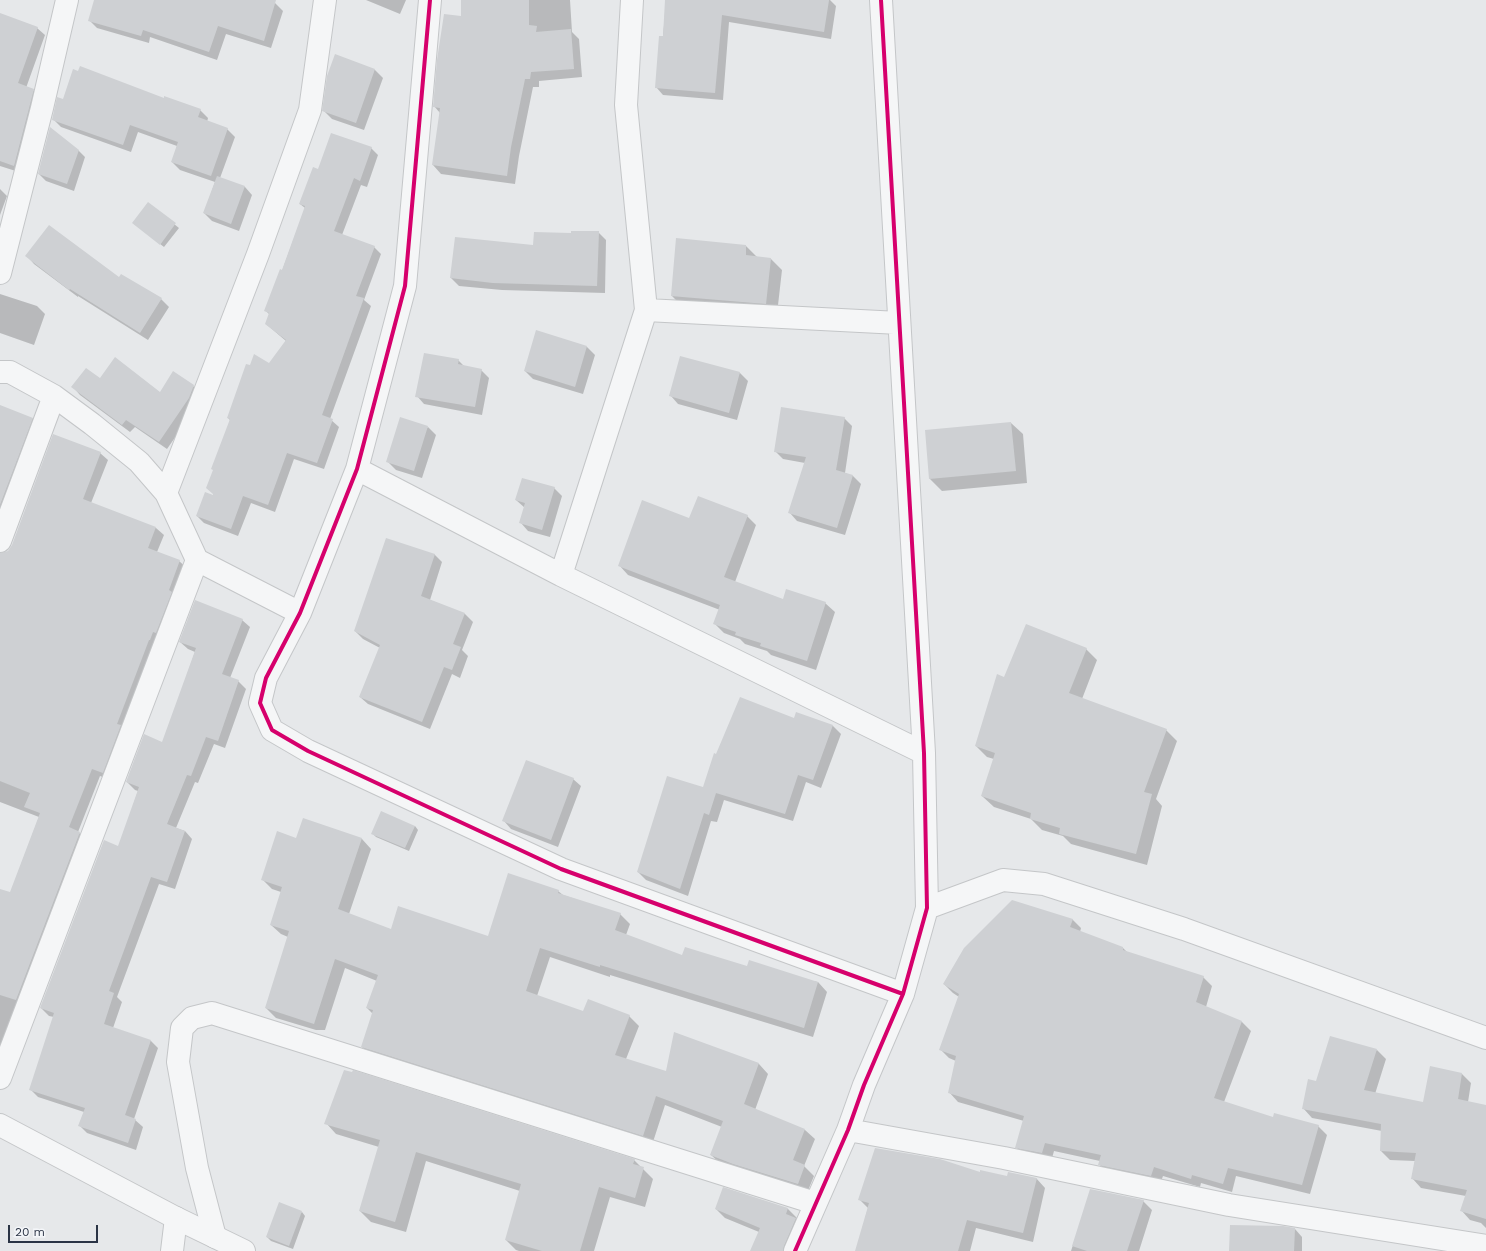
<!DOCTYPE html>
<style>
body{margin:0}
#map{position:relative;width:1486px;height:1251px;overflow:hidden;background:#e6e8ea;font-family:"Work Sans",sans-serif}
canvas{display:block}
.scale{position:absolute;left:8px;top:1225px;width:90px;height:18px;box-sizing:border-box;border:2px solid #2b3445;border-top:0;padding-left:5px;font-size:12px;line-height:14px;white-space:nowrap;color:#2b3445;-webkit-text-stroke:3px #f4f6f9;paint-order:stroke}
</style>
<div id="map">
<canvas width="1486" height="1251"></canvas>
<div class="scale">20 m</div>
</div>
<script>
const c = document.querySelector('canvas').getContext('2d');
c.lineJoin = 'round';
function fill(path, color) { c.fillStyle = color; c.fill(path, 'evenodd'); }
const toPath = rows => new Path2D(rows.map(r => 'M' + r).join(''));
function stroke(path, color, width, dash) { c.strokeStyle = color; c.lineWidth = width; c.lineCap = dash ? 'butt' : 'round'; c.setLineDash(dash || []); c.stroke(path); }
const shadow = toPath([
 [95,0,265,0,275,3,283,11,271,48,226,34,217,60,150,37,149,43,97,28,89,20],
 [366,0,406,0,400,14],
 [462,0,570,0,572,32,579,39,582,77,539,81,539,87,533,87,519,156,515,184,441,174,433,165,440,113,434,106,462,18],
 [666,0,830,0,836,6,831,39,729,22,723,100,663,95,656,87,663,37],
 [0,25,37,28,45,35,26,88,33,90,41,98,22,173,0,166],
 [336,56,375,70,383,78,364,130,332,119,324,111],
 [164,99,200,110,208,118,207,122,227,129,235,137,220,178,245,187,252,195,239,231,212,221,204,213,215,182,180,170,172,162,177,146,138,132,131,152,61,127,53,119,64,101],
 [371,148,378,155,367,187,361,185,342,235,374,247,381,254,364,300,371,306,330,419,339,427,324,469,294,459,275,512,251,503,238,536,204,523,197,516,213,496,230,420,228,418,270,365,286,341,266,324,270,315,266,311,282,271,305,208,300,204,318,170],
 [78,150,85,157,74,191,46,181,39,174],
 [0,189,7,196,0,215],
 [148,203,179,228,164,247,133,223],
 [598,232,606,240,605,293,502,290,459,286,451,278,534,246,572,234],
 [746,246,757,257,771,259,782,270,777,314,683,307,672,296],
 [27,256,161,299,169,307,148,340,78,296,78,297,34,264],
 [0,294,37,306,45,314,34,345,0,333],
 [537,332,587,347,595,355,583,394,533,379,525,371],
 [458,360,465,367,481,370,489,378,482,415,424,404,417,396],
 [740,373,748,381,737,420,678,404,671,396],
 [100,379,160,393,193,386,201,394,197,406,167,449,135,427,130,432,80,395,73,387],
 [0,415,32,418,40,426,0,527],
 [844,418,852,426,845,473,853,476,861,484,845,535,797,521,790,513,805,463,783,459,775,451],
 [1011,423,1023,434,1027,483,942,491,930,479,926,431],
 [428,427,436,435,422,478,396,470,388,462],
 [100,453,108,460,91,503,156,528,164,535,157,552,179,561,187,568,110,780,100,776,78,832,87,840,0,1050,0,890,10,894,39,817,0,802,0,803,0,642],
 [554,488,562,496,550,537,528,531,521,523,525,508,516,500],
 [747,516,756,525,735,582,784,600,825,603,835,612,816,670,771,655,767,651,745,644,740,639,724,633,714,623,720,610,628,575,619,565,690,520],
 [434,554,442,562,430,600,465,614,473,622,462,650,468,656,460,678,452,674,430,729,368,704,360,697,380,648,363,639,355,631],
 [242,620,250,627,230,678,238,681,246,689,225,748,214,744,198,783,195,782,176,828,185,831,192,839,175,889,159,884,117,997,122,1002,113,1028,151,1041,158,1048,134,1119,143,1127,136,1150,87,1133,79,1125,84,1112,38,1097,30,1089,54,1017,49,1016,41,1008,119,847,138,791,135,790,127,782,163,743,195,652,188,649,180,642],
 [1086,649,1097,660,1082,699,1166,730,1177,741,1156,799,1162,806,1147,865,1071,844,1063,836,1042,830,1031,819,994,807,982,796,994,759,987,757,976,746,1005,678],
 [797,713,833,726,841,734,821,788,806,782,793,821,724,800,717,822,711,821,688,896,646,880,638,872,704,788,717,755,794,720],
 [573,779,581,786,558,847,511,829,504,821],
 [304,820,362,839,371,849,349,914,392,930,489,937,558,891,563,895,620,914,630,924,626,935,683,957,747,968,818,982,827,992,813,1037,610,975,610,977,550,957,537,996,584,1012,629,1016,639,1026,626,1059,667,1073,675,1033,759,1064,768,1074,755,1110,805,1130,815,1139,804,1166,814,1176,807,1193,721,1164,711,1155,722,1127,665,1105,652,1145,372,1056,362,1047,373,1014,367,1008,377,981,345,968,325,1030,316,1030,276,1018,266,1008,288,937,281,934,271,925,281,892,272,889,262,879,297,839],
 [415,826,418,830,409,851,376,837,372,833],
 [1072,919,1081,928,1080,932,1123,948,1127,952,1203,977,1212,986,1206,1007,1242,1022,1251,1031,1224,1102,1273,1118,1318,1126,1327,1135,1310,1194,1236,1176,1232,1192,1201,1183,1200,1187,1163,1176,1160,1184,1108,1173,1099,1164,1100,1161,1054,1151,1051,1162,1025,1156,1016,1147,1024,1121,958,1102,949,1092,956,1061,949,1058,940,1049,959,997,953,993,944,984],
 [1377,1050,1386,1059,1375,1094,1424,1103,1431,1068,1462,1074,1471,1083,1468,1102,1486,1110,1486,1228,1481,1223,1470,1220,1461,1210,1466,1196,1421,1188,1412,1178,1415,1161,1390,1160,1381,1151,1382,1131,1312,1118,1303,1108,1317,1082],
 [326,1123,634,1160,653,1179,645,1207,610,1197,594,1251,519,1251,516,1250,506,1240,520,1191,426,1161,406,1232,371,1222,360,1211,379,1147,336,1134],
 [980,1173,1008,1178,1036,1178,1045,1188,1033,1242,976,1228,970,1251,856,1251,868,1208,859,1199],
 [724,1188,788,1209,797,1218,796,1220,804,1229,795,1251,751,1251,759,1232,725,1218,716,1209],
 [1091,1190,1143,1201,1152,1210,1139,1251,1071,1251],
 [302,1212,305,1216,293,1249,271,1241,267,1237],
 [1295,1229,1302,1237,1302,1251,1230,1251]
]);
const building = toPath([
 [94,0,276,0,264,41,218,26,209,52,143,30,141,36,88,21],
 [461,0,529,0,529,25,537,26,536,32,571,29,574,69,531,72,530,79,525,79,511,147,507,176,432,165,440,108,433,107,437,60,444,14,461,16],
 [665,0,829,0,824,32,722,15,715,93,655,88,659,36,663,36],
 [0,13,38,27,18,83,34,89,14,166,0,161],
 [335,54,375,69,356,123,322,111,327,76],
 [80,66,164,98,164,96,201,109,198,117,228,128,211,176,171,162,178,142,130,125,123,145,52,120,57,97,63,99,73,69,78,71],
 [50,127,79,150,67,184,38,174],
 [331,133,372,147,360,181,354,178,334,231,375,246,356,296,364,298,322,415,333,419,317,463,287,453,268,505,243,496,231,529,196,516,205,492,213,495,213,494,206,488,213,470,211,469,230,419,227,418,246,364,250,365,254,354,269,363,286,340,265,324,269,313,264,311,280,269,282,270,305,206,299,204,313,167,318,169],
 [217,176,245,186,231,224,203,213],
 [148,202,176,223,160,245,132,223],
 [49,225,119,277,121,274,162,298,140,333,70,289,69,290,25,256],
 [571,231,599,231,597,286,493,283,450,278,455,237,533,245,534,232,571,233],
 [676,238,746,245,746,255,771,258,766,304,671,296],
 [536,330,587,346,575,387,524,371],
 [424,353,459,359,458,364,482,369,475,407,415,397],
 [680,356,740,372,729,413,669,396],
 [115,357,160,392,173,371,194,385,189,398,159,442,126,420,122,425,71,387,86,368,100,378],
 [0,405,33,418,0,505],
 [781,407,845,417,836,470,853,475,837,528,788,513,806,457,774,452],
 [400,417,428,426,414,471,386,462],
 [1011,422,1016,471,929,479,925,430],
 [53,434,101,452,83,499,156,527,148,548,180,560,169,590,172,592,156,633,153,632,150,640,149,640,117,724,121,725,103,773,92,769,69,827,80,832,16,1000,0,995,0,889,10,892,40,813,24,807,30,793,0,781,0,553,8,551,12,545],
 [522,478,555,487,542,530,519,523,525,503,515,500],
 [698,496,748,515,724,577,783,599,786,589,826,602,807,661,760,646,761,643,735,635,736,632,713,624,720,605,618,566,642,500,689,518],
 [386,538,435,554,421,596,465,613,453,644,461,647,452,670,444,667,422,722,359,697,380,645,354,631],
 [195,600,243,619,222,674,239,680,218,741,206,737,191,776,187,775,167,824,185,831,167,882,151,877,109,991,114,993,104,1024,151,1040,125,1115,136,1119,128,1143,78,1126,85,1108,29,1090,54,1013,40,1008,104,840,118,846,139,787,126,782,144,734,162,742,196,648,179,642],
 [1026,624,1087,648,1069,693,1167,729,1144,792,1152,794,1136,854,1059,834,1060,828,1030,819,1031,813,981,796,995,753,975,746,997,674,1004,677],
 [740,697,794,718,796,712,833,725,813,780,798,775,785,814,716,793,709,815,704,813,680,889,637,872,667,776,703,787,714,753,716,754],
 [526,760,574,778,551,840,502,821],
 [381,811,415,826,405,848,371,834],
 [303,818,362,838,338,909,391,929,398,906,488,936,508,873,559,890,558,893,621,913,615,930,682,955,685,947,747,966,749,960,818,982,804,1028,600,965,600,967,540,948,526,991,583,1011,588,999,630,1015,615,1055,666,1071,674,1032,759,1063,744,1104,805,1129,793,1160,805,1165,798,1184,733,1164,710,1155,723,1121,656,1096,643,1136,361,1047,373,1010,366,1008,378,975,335,959,314,1024,265,1008,289,931,270,925,282,887,261,880,277,831,296,838],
 [1012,900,1073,919,1070,927,1123,947,1123,950,1204,976,1196,1002,1242,1021,1214,1098,1273,1117,1274,1113,1319,1125,1302,1185,1228,1168,1223,1184,1192,1175,1191,1179,1154,1167,1151,1176,1098,1165,1101,1155,1045,1143,1042,1153,1015,1148,1024,1116,948,1093,956,1056,939,1050,959,994,943,984,964,948],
 [1330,1036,1377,1049,1364,1090,1423,1102,1430,1066,1462,1073,1458,1099,1486,1105,1486,1219,1460,1211,1467,1190,1411,1179,1416,1153,1380,1151,1381,1124,1302,1109,1308,1079,1316,1081],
 [344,1070,352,1072,353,1070,635,1159,633,1164,644,1167,635,1198,599,1187,580,1251,542,1251,505,1240,521,1184,416,1152,395,1222,359,1211,380,1140,324,1124],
 [875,1148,940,1159,980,1172,980,1170,1007,1176,1008,1172,1037,1178,1023,1233,967,1220,958,1251,855,1251,869,1203,858,1200],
 [723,1187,788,1208,786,1214,796,1218,784,1246,783,1251,750,1251,760,1228,715,1209],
 [1090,1189,1144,1200,1127,1251,1087,1251,1072,1246],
 [279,1202,302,1211,289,1246,266,1237],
 [1230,1225,1283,1226,1295,1228,1294,1251,1229,1251]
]);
const minor = toPath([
 [430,0,405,286,357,469,300,613,266,678,260,703,272,730,308,751,561,869,903,994],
 [0,273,42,108,67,0],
 [646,310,899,323],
 [0,372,10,372,54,396,92,424,139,462,166,493,197,560,0,1078],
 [357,469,561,575,924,753],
 [166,493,258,254,310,110,325,0],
 [0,541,54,396],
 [197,560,300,613],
 [561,575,646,310,626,105,632,0],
 [927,908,1003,880,1044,884,1184,929,1486,1038],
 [848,1130,1004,1158,1229,1205,1486,1246],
 [215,1237,197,1168,178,1062,182,1028,192,1018,212,1013,815,1203],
 [172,1251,176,1218],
 [795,1251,848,1130,864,1085,903,994,927,908,924,753,881,0]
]);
const tertiary = toPath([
 [0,1125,176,1218,244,1251]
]);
const cycleway = toPath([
 [430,0,405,286,357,469,300,613,266,678,260,703,272,730,308,751,561,869,903,994],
 [795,1251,848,1130,864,1085,903,994,927,908,924,753,881,0]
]);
fill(shadow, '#0003');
fill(building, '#ced0d3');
stroke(minor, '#c4c6c8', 24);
stroke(tertiary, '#c4c6c8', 24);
stroke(minor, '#f5f6f7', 22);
stroke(tertiary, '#f5f6f7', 22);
stroke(cycleway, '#d6006c', 4);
</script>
